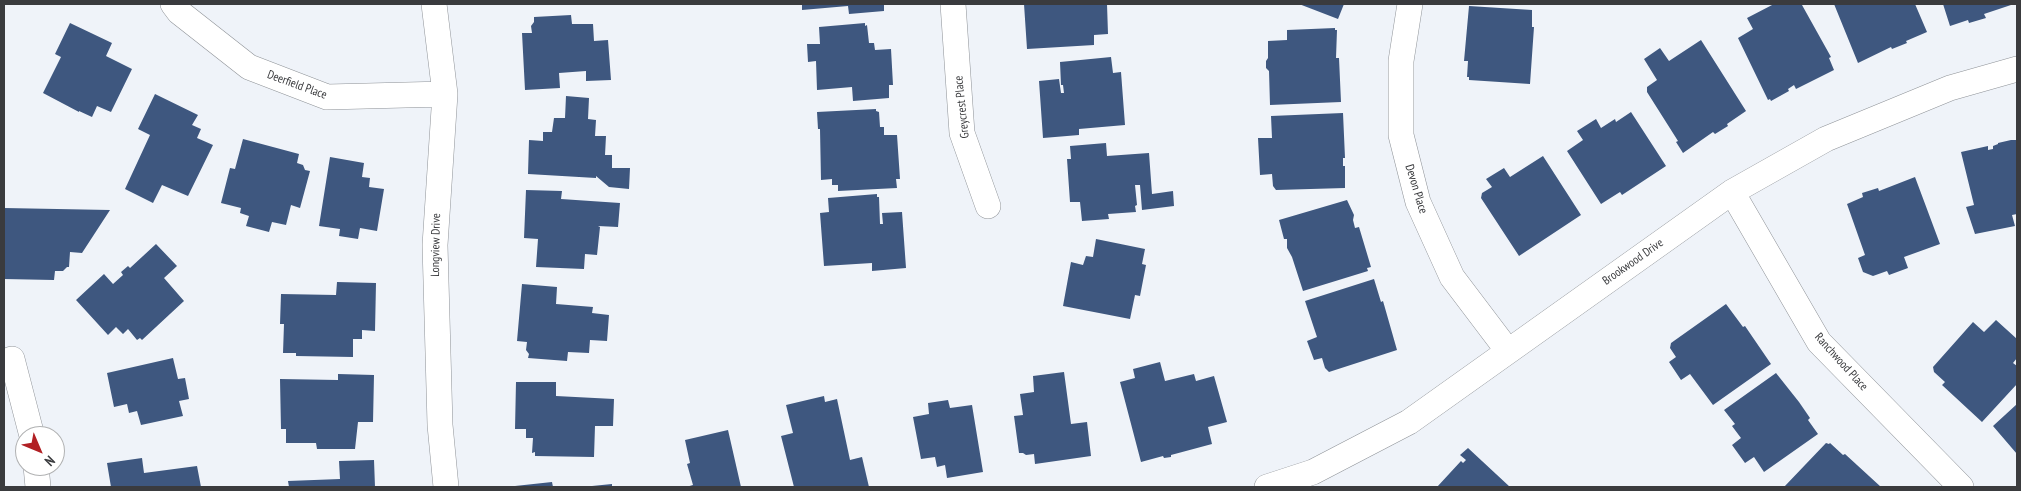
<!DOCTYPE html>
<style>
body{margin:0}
#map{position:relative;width:2021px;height:491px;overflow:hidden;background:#eff3f9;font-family:"PT Sans Narrow",sans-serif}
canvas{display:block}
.frame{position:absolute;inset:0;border:5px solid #3a3b3e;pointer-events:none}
.north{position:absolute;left:15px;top:426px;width:50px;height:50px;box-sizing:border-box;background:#fff;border:1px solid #b0b1b2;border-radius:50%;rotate:135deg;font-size:14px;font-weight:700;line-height:20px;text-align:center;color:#3a3b3e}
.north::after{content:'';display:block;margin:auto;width:18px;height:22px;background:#b12024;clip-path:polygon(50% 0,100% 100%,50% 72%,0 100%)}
</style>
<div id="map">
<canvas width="2021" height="491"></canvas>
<div class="frame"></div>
<div class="north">N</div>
</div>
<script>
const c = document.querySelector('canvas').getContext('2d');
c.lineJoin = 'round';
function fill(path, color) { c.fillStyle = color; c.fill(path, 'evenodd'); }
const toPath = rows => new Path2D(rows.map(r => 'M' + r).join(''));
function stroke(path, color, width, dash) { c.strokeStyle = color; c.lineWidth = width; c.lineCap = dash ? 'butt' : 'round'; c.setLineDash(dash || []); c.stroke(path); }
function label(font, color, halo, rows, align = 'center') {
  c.font = font + ' "PT Sans Narrow",sans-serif'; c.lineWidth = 5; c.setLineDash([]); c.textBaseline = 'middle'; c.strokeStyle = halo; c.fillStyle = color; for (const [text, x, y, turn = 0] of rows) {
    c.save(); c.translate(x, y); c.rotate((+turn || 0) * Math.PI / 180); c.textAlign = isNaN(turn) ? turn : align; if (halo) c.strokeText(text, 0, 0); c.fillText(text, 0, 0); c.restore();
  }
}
const building = toPath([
 [802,4,884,4,884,11,849,14,848,6,802,10],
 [1024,4,1107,4,1108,34,1094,35,1094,45,1027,49],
 [1299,4,1344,4,1338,19],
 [1774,4,1802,5,1831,57,1829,58,1834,70,1796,89,1794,85,1788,89,1789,91,1771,101,1770,99,1768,100,1738,38,1753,29,1747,18],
 [1834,4,1915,4,1927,32,1906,41,1907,43,1892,49,1891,47,1858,63],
 [1943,4,2014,4,1984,14,1986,18,1969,23,1968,20,1950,26],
 [1469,6,1532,10,1532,27,1534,27,1530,84,1469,80,1469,77,1467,77,1468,61,1464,61],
 [571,15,572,24,593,24,594,41,608,40,611,80,586,81,586,71,559,73,560,88,525,90,522,33,532,33,531,26,534,22,534,17],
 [70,23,112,43,106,56,132,69,111,112,97,106,92,117,79,111,79,112,43,93,61,57,55,54],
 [865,23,865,26,867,25,869,43,874,43,875,50,891,49,893,85,889,85,889,98,853,101,852,87,817,90,816,61,808,62,807,44,820,44,819,27],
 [1335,28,1335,30,1337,30,1336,58,1339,58,1341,102,1270,105,1269,71,1266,68,1266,61,1268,58,1268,41,1287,40,1287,30],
 [1701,40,1746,111,1727,124,1728,126,1715,134,1713,132,1683,153,1676,142,1678,141,1647,92,1647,87,1657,80,1644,59,1660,48,1669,61],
 [1111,57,1113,73,1121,72,1125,125,1079,129,1079,135,1043,138,1039,81,1059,79,1061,93,1064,93,1063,85,1061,85,1060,62],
 [155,94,198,115,192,125,201,129,197,138,213,145,188,196,162,185,153,203,125,189,150,135,138,129],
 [566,96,589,98,588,119,596,120,595,136,606,136,605,155,612,155,612,168,630,168,629,189,609,187,596,176,596,178,528,174,529,140,543,141,543,132,552,132,554,118,565,118],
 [876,109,876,111,879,112,880,127,884,127,884,135,897,135,900,179,896,179,897,188,838,191,838,185,832,185,832,179,821,180,820,129,818,129,817,112],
 [1631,112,1666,166,1622,195,1620,192,1601,204,1567,151,1583,140,1577,131,1596,119,1601,128,1615,119,1616,122],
 [1343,113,1345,158,1343,158,1343,166,1345,166,1345,188,1276,190,1273,186,1272,174,1260,175,1258,138,1272,138,1271,116],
 [243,139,299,154,297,163,303,165,305,170,310,171,300,208,291,205,286,225,272,222,269,232,246,226,249,216,240,213,241,208,221,203,230,168,235,169],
 [2011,140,2017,140,2017,214,2012,215,2015,226,1975,234,1966,207,1974,205,1961,152,1988,146,1988,150,1993,149,1993,146,1998,144,1998,143],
 [1106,143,1107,156,1149,153,1152,194,1173,191,1174,206,1142,210,1140,185,1135,185,1137,205,1135,206,1136,212,1108,214,1109,219,1082,221,1080,202,1070,202,1067,159,1071,159,1070,146],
 [1543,156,1581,215,1519,256,1481,198,1482,193,1492,187,1486,179,1504,168,1510,177],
 [330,157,364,163,362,177,370,178,369,187,384,189,377,231,360,228,358,239,339,236,340,229,319,226],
 [1915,177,1940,244,1904,257,1908,268,1889,275,1887,271,1873,276,1863,272,1858,258,1865,255,1847,204,1863,197,1862,193,1878,188,1879,191],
 [526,190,562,191,561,199,620,203,618,227,598,226,600,227,597,255,585,254,584,269,536,267,538,239,524,238],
 [877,194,877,197,879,197,880,224,883,224,882,213,902,212,906,268,872,271,872,263,824,266,820,213,829,212,828,198],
 [1347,200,1354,215,1353,220,1355,228,1359,227,1371,267,1367,268,1368,271,1303,291,1292,257,1287,248,1287,239,1284,239,1279,220],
 [4,208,110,210,82,253,70,252,69,267,67,267,63,271,55,271,54,280,4,279],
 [1096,239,1145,249,1142,264,1146,265,1140,296,1135,295,1130,319,1063,306,1071,262,1083,265,1086,256,1093,257],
 [156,244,177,266,164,278,184,301,142,340,140,338,137,340,128,329,123,334,116,327,108,335,76,300,104,274,113,284,123,275,121,272,128,266,130,268],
 [1374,279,1381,302,1383,301,1397,350,1329,372,1325,368,1322,358,1314,360,1307,341,1317,337,1305,301],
 [337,282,376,283,375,331,362,330,362,339,353,339,353,357,296,356,296,353,283,353,284,324,280,324,281,294,336,295],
 [522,284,557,287,556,304,593,307,592,313,609,315,607,341,590,340,589,353,568,352,567,361,528,358,529,354,526,350,527,342,517,341],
 [1726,304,1743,327,1745,326,1771,364,1713,405,1690,374,1681,380,1669,362,1676,357,1670,348,1671,343],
 [1996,320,2017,339,2017,358,2013,363,2017,366,2017,384,1982,422,1942,385,1945,382,1934,372,1933,367,1973,322,1984,332],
 [173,358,178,379,185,378,189,399,179,401,183,416,141,425,137,411,129,413,127,404,114,407,107,373],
 [1160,362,1165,381,1194,374,1196,381,1214,376,1227,422,1208,427,1212,444,1171,455,1171,457,1164,458,1163,456,1141,462,1120,382,1135,378,1133,369],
 [1064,372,1071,424,1087,422,1091,456,1035,464,1034,454,1026,455,1023,453,1019,453,1014,416,1023,415,1020,394,1034,392,1033,376],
 [1776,373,1799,402,1810,418,1808,420,1818,434,1764,472,1754,457,1745,463,1732,445,1741,438,1732,426,1735,424,1724,410],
 [338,374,374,375,373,422,358,422,355,449,317,449,316,443,286,443,286,429,281,429,280,379,338,380],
 [516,382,556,382,556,396,614,399,613,426,595,426,594,457,535,456,535,452,532,453,533,438,526,438,526,429,515,429],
 [824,396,825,402,837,399,850,460,862,457,869,487,794,487,781,436,793,433,786,405],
 [948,400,950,408,972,405,983,472,947,478,945,465,937,467,935,457,921,459,913,417,929,414,928,403],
 [2017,404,2017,454,1993,426],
 [728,430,741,487,686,487,693,485,687,464,690,463,685,440],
 [1826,443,1829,444,1830,443,1843,455,1845,454,1881,487,1784,487],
 [1468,448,1510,487,1437,487,1461,461,1463,463,1466,460,1460,455],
 [142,458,144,473,197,466,201,487,111,487,107,463],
 [374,460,375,487,289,487,288,481,340,479,339,461],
 [552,482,553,487,516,487,515,486],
 [612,484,612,487,592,487,592,486]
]);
const minor = toPath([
 [173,4,179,12,249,67,327,97,445,94],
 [434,4,445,94,435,245,440,425,446,487],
 [953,4,962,133,988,206],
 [1410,4,1401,61,1401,135,1418,202,1452,277,1508,351],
 [1732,192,1819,342,1961,487],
 [4,362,12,359,32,436],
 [36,466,38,487],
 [1267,487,1313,472,1409,422,1732,192,1826,139,1950,88,2017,69]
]);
const streetNames = [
 ["Deerfield Place",297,85,20],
 ["Greycrest Place",962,107,-96],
 ["Devon Place",1416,189,73],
 ["Longview Drive",436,245,-89],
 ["Brookwood Drive",1633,262,-35],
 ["Ranchwood Place",1841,362,48]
];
fill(building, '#3e577f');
stroke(minor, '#8e9297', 26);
stroke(minor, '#fff', 25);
label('12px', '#3a3b3e', '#fff', streetNames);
</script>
